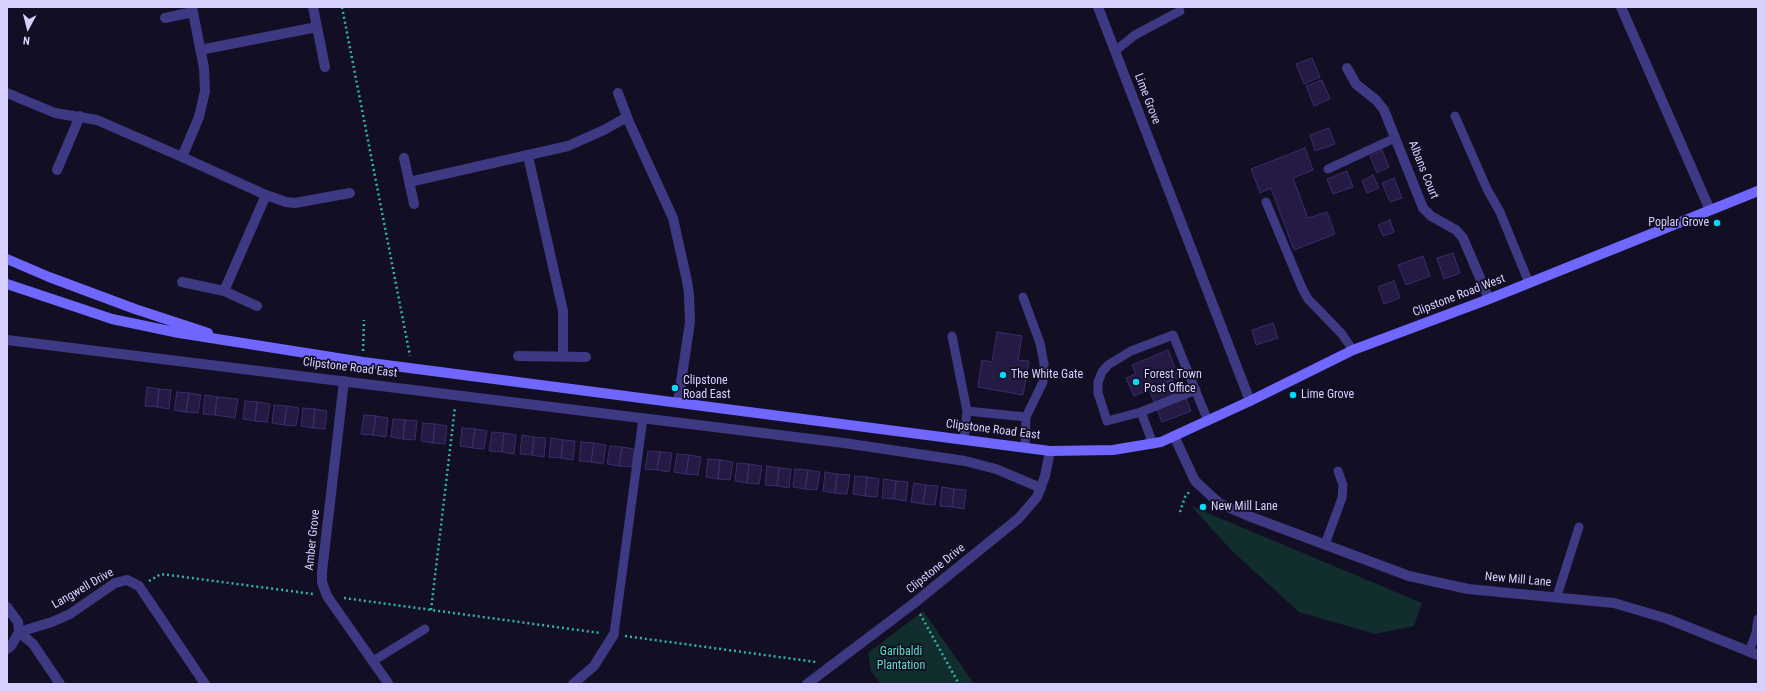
<!DOCTYPE html>
<style>
body{margin:0}
#map{position:relative;width:1765px;height:691px;overflow:hidden;background:#120e23;font-family:"Roboto Condensed",sans-serif}
canvas{display:block}
.frame{position:absolute;inset:0;border:8px solid #d7d0ff;pointer-events:none}
.north{position:absolute;left:8px;top:8px;width:40px;height:40px;-webkit-text-stroke:3px #120e23;paint-order:stroke;rotate:187deg;font-size:11px;font-weight:700;line-height:16px;text-align:center;color:#d7d0ff}
.north::after{content:'';display:block;margin:auto;width:14px;height:18px;background:#d7d0ff;clip-path:polygon(50% 0,100% 100%,50% 72%,0 100%)}
</style>
<div id="map">
<canvas width="1765" height="691"></canvas>
<div class="frame"></div>
<div class="north">N</div>
</div>
<script>
const c = document.querySelector('canvas').getContext('2d');
c.lineJoin = 'round';
function fill(path, color) { c.fillStyle = color; c.fill(path, 'evenodd'); }
const toPath = rows => new Path2D(rows.map(r => 'M' + r).join(''));
function stroke(path, color, width, dash) { c.strokeStyle = color; c.lineWidth = width; c.lineCap = dash ? 'butt' : 'round'; c.setLineDash(dash || []); c.stroke(path); }
function label(font, color, halo, rows, align = 'center') {
  c.font = font + ' "Roboto Condensed",sans-serif'; c.lineWidth = 3.5; c.setLineDash([]); c.textBaseline = 'middle'; c.strokeStyle = halo; c.fillStyle = color; for (const [text, x, y, turn = 0] of rows) {
    c.save(); c.translate(x, y); c.rotate((+turn || 0) * Math.PI / 180); c.textAlign = isNaN(turn) ? turn : align; if (halo) c.strokeText(text, 0, 0); c.fillText(text, 0, 0); c.restore();
  }
}
const green = toPath([
 [1191,506,1422,603,1414,626,1375,634,1299,612,1232,551],
 [923,611,959,662,974,684,881,684,871,671,868,653]
]);
const building = toPath([
 [1312,58,1320,77,1304,84,1296,64,1312,58],
 [1322,80,1330,99,1314,106,1306,86,1322,80],
 [1329,128,1335,144,1315,151,1310,135,1329,128],
 [1305,148,1313,170,1293,178,1308,218,1327,212,1335,234,1294,250,1271,188,1260,193,1251,169,1305,148],
 [1382,150,1389,167,1377,173,1370,156,1382,150],
 [1347,171,1353,187,1333,194,1327,179,1347,171],
 [1373,175,1379,188,1367,193,1362,181,1373,175],
 [1394,178,1402,198,1390,202,1382,183,1394,178],
 [1390,220,1394,232,1383,236,1378,225,1390,220],
 [1453,253,1460,273,1444,279,1437,258,1453,253],
 [1423,256,1430,276,1406,285,1398,265,1423,256],
 [1394,281,1400,298,1384,304,1378,287,1394,281],
 [1273,323,1278,338,1256,345,1252,330,1273,323],
 [997,332,1022,336,1018,360,1029,361,1023,395,978,387,982,360,992,362,997,332],
 [1168,350,1179,377,1134,396,1126,378,1136,374,1132,365,1168,350],
 [1173,379,1174,384,1180,382,1191,411,1162,422,1149,389,1173,379],
 [147,387,159,389,157,407,145,406,147,387],
 [159,389,171,390,169,409,157,407,159,389],
 [177,392,189,393,186,412,174,410,177,392],
 [189,393,201,395,198,413,186,412,189,393],
 [205,395,217,397,215,415,203,414,205,395],
 [217,397,238,399,235,418,215,415,217,397],
 [245,401,257,402,255,421,243,419,245,401],
 [257,402,270,404,267,422,255,421,257,402],
 [274,405,287,406,284,425,272,423,274,405],
 [287,406,299,408,296,426,284,425,287,406],
 [303,408,315,409,313,428,301,426,303,408],
 [315,409,327,411,325,429,313,428,315,409],
 [364,415,376,416,373,435,361,434,364,415],
 [376,416,388,418,386,437,373,435,376,416],
 [393,419,405,420,403,439,391,437,393,419],
 [405,420,417,421,415,440,403,439,405,420],
 [423,423,435,424,433,443,421,441,423,423],
 [435,424,447,426,445,444,433,443,435,424],
 [462,428,475,429,472,448,460,446,462,428],
 [475,429,487,431,484,449,472,448,475,429],
 [492,432,504,433,502,452,489,451,492,432],
 [504,433,516,435,514,454,502,452,504,433],
 [522,435,534,437,532,455,520,454,522,435],
 [534,437,546,438,544,457,532,455,534,437],
 [551,438,563,440,561,458,549,457,551,438],
 [563,440,575,441,573,460,561,458,563,440],
 [581,442,594,443,591,462,579,461,581,442],
 [594,443,606,445,603,464,591,462,594,443],
 [610,446,622,447,619,466,607,464,610,446],
 [622,447,634,449,632,467,619,466,622,447],
 [648,451,660,452,657,470,645,469,648,451],
 [660,452,672,453,669,472,657,470,660,452],
 [677,454,689,455,686,474,674,472,677,454],
 [689,455,701,457,698,475,686,474,689,455],
 [708,459,720,460,718,479,706,477,708,459],
 [720,460,733,462,730,480,718,479,720,460],
 [737,463,749,464,747,483,735,481,737,463],
 [749,464,762,466,759,484,747,483,749,464],
 [767,466,779,468,777,486,765,485,767,466],
 [779,468,791,469,789,488,777,486,779,468],
 [795,469,808,470,805,489,793,487,795,469],
 [808,470,820,472,817,490,805,489,808,470],
 [825,472,837,474,835,493,823,491,825,472],
 [837,474,850,475,847,494,835,493,837,474],
 [855,476,867,477,865,496,853,494,855,476],
 [867,477,879,479,877,497,865,496,867,477],
 [884,479,896,481,894,499,882,498,884,479],
 [896,481,908,482,906,501,894,499,896,481],
 [914,483,926,485,923,504,911,502,914,483],
 [926,485,938,486,935,505,923,504,926,485],
 [942,487,954,489,952,507,940,506,942,487],
 [954,489,966,490,964,509,952,507,954,489]
]);
const path = toPath([
 [342,7,410,356],
 [363,351,364,320],
 [1180,512,1185,497,1190,491],
 [149,581,161,574,313,594],
 [344,598,600,633],
 [431,610,455,407],
 [920,614,959,684],
 [625,636,816,662]
]);
const service = toPath([
 [1115,51,1135,35,1180,11],
 [1455,116,1487,189,1500,212,1529,283],
 [1328,169,1395,138],
 [1266,202,1302,288,1308,299,1341,333,1353,350],
 [1023,297,1040,343,1044,364,1043,382,1026,417],
 [952,336,967,411],
 [1196,390,1141,412,1107,421,1098,393,1098,382,1102,372,1108,365,1131,351,1173,335,1208,421],
 [1141,412,1153,444],
 [964,440,967,411,1026,417,1025,448],
 [1325,544,1342,498,1343,485,1338,471],
 [1557,596,1579,527],
 [614,634,643,418],
 [1749,652,1756,633,1758,619],
 [373,661,425,629]
]);
const minor = toPath([
 [313,7,325,67],
 [1098,7,1250,401],
 [1621,7,1710,210],
 [165,18,193,12],
 [200,50,317,27],
 [1347,68,1356,84,1376,100,1384,110,1423,208,1431,216,1456,230,1463,238,1489,299],
 [7,93,55,113,97,120,182,157,199,117,205,91,204,68,192,7],
 [618,93,629,122,673,218,687,281,689,294,690,322,678,402],
 [528,156,563,311,563,357],
 [182,157,266,195,224,291],
 [404,158,414,204],
 [57,170,80,116],
 [409,182,568,146,604,130,627,117],
 [266,195,286,202,295,203,350,193],
 [182,282,224,291,257,306],
 [7,340,844,443,965,461,996,469,1041,488],
 [518,356,586,357],
 [344,381,322,572,322,582,327,596,388,683],
 [7,607,18,622,19,632,33,644,60,684],
 [19,632,52,622,70,614,115,583,127,580,139,586,205,684],
 [7,649,11,646,19,632],
 [573,684,594,666,614,634],
 [807,684,913,604,1019,518,1037,497,1045,476,1050,451]
]);
const tertiary = toPath([
 [1174,436,1195,481,1219,503,1246,515,1409,576,1468,589,1614,603,1668,619,1758,655]
]);
const secondary = toPath([
 [7,259,49,277,135,309,208,333],
 [7,284,112,319,179,333,363,362,1050,451,1113,450,1161,442,1250,401,1353,350,1489,299,1758,191]
]);
const markers = [
 [1717,223,4,"#00dbfb"],
 [1003,375,4,"#00dbfb"],
 [1136,382,4,"#00dbfb"],
 [675,388,4,"#00dbfb"],
 [1293,395,4,"#00dbfb"],
 [1203,507,4,"#00dbfb"]
];
const streetNames = [
 ["Lime Grove",1147,99,69],
 ["Albans Court",1423,170,68],
 ["Clipstone Road West",1459,296,-21],
 ["Clipstone Road East",350,368,7],
 ["Clipstone Road East",993,430,7],
 ["Amber Grove",313,540,-84],
 ["Clipstone Drive",936,569,-39],
 ["New Mill Lane",1518,580,5],
 ["Langwell Drive",83,589,-30]
];
const poiNames = [
 ["Poplar Grove",1709,223,"right"],
 ["The White Gate",1011,375],
 ["Forest Town",1144,375],
 ["Post Office",1144,389],
 ["Clipstone",683,381],
 ["Road East",683,395],
 ["Lime Grove",1301,395],
 ["New Mill Lane",1211,507]
];
const parkNames = [
 ["Garibaldi",901,652],
 ["Plantation",901,666]
];
fill(green, '#112d2d');
fill(building, '#241a44');
stroke(building, '#3b2c70', 1);
stroke(path, '#2eb5b1', 2.5, [2, 3]);
stroke(service, '#3e3983', 9);
stroke(minor, '#3e3983', 10);
stroke(tertiary, '#3e3983', 10);
stroke(secondary, '#6f67ff', 10);
for (const [x, y, r, color] of markers) { const dot = new Path2D(); dot.arc(x, y, r, 0, 2 * Math.PI); c.fillStyle = color; c.fill(dot); stroke(dot, '#120e23', 1.5); }
label('12px', '#d7d0ff', '#120e23', streetNames);
label('12px', '#d7d0ff', '#120e23', poiNames, 'left');
label('12px', '#5ce0c2', '#120e23', parkNames);
</script>
